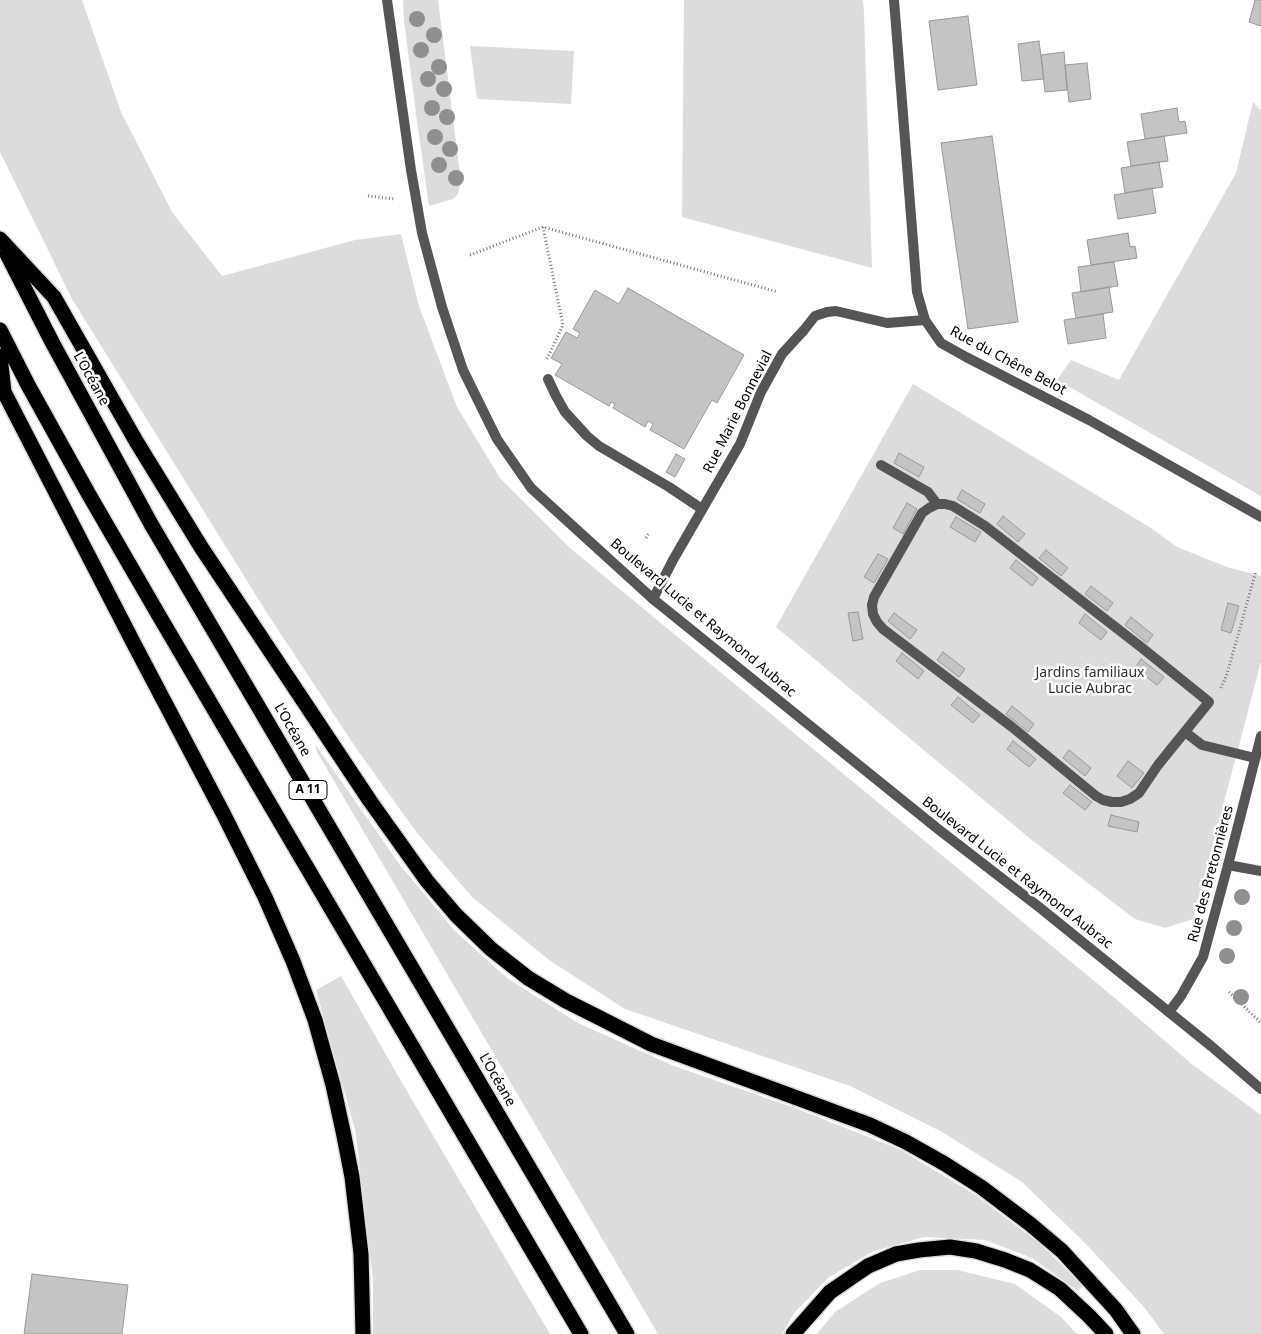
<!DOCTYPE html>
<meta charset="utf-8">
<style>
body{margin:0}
canvas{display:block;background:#fff}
</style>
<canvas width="1261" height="1334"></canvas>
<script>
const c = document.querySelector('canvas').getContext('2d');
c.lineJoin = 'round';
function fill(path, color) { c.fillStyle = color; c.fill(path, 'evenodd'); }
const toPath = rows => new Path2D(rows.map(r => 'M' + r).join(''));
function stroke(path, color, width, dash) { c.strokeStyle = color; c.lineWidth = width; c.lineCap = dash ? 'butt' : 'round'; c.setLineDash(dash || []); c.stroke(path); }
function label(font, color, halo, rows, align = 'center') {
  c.font = font + ' "Noto Sans",sans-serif'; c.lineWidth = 5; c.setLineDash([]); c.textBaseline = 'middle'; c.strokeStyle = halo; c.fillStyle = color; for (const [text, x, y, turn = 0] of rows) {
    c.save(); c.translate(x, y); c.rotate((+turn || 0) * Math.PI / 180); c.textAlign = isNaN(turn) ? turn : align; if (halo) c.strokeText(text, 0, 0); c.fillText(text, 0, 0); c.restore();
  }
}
const green = toPath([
 [0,0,82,0,121,112,172,212,222,276,355,240,401,234,419,306,457,407,500,478,570,548,1116,999,1193,1065,1261,1115,1261,1334,1164,1334,1144,1307,1086,1244,1022,1182,942,1132,850,1086,625,1009,549,960,472,897,417,833,356,748,267,613,72,299,0,152],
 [403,0,438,0,461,181,458,194,453,199,429,206,416,114,404,21],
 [684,0,863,0,864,13,872,268,682,217],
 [470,46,574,51,571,104,477,99],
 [1253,102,1261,110,1261,496,1057,380,1071,360,1119,380,1236,173],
 [913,384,1151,528,1177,547,1227,567,1261,576,1261,662,1193,919,1165,928,1135,919,1033,841,776,627],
 [315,744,400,865,455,931,507,978,578,1023,674,1066,795,1108,901,1150,974,1194,1039,1243,1083,1286,1078,1291,1032,1258,985,1240,924,1237,874,1251,829,1277,794,1313,782,1334,658,1334,317,752],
 [341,976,401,1081,550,1334,373,1334,373,1279,355,1129,316,990],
 [920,1270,957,1270,1015,1284,1061,1317,1077,1334,817,1334,835,1312,880,1283]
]);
const building = toPath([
 [1255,0,1261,0,1261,26,1249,22,1255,0],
 [968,16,977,85,938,90,929,21,968,16],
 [1039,41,1044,79,1022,81,1018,44,1039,41],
 [1064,52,1067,90,1045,92,1041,55,1064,52],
 [1087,63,1091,99,1069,102,1065,65,1087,63],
 [1177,108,1179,122,1185,121,1187,133,1145,139,1141,114,1177,108],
 [992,136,1018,322,968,329,941,143,992,136],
 [1164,136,1168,161,1131,166,1127,142,1164,136],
 [1159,162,1163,187,1125,193,1121,168,1159,162],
 [1152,188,1156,213,1118,219,1114,195,1152,188],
 [1128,233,1130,247,1135,246,1137,258,1091,265,1087,240,1128,233],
 [1114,262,1118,286,1081,292,1078,267,1114,262],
 [1109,287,1113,312,1076,318,1072,293,1109,287],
 [628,288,744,355,717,403,712,400,684,449,650,430,653,424,648,421,645,427,613,408,615,404,611,402,609,406,555,375,562,364,551,358,566,332,577,338,580,333,573,329,595,290,619,304,628,288],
 [1103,314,1106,338,1068,344,1064,320,1103,314],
 [899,453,924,467,919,477,894,463,899,453],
 [676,454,685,459,675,477,666,472,676,454],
 [962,490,985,504,980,513,957,499,962,490],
 [907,503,917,509,903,534,893,528,907,503],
 [1003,516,1025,534,1018,542,997,524,1003,516],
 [956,517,981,532,975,542,950,527,956,517],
 [1046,550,1068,568,1061,576,1039,558,1046,550],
 [878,554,888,559,874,583,864,577,878,554],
 [1016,560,1038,578,1032,586,1010,568,1016,560],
 [1091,586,1113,603,1107,611,1085,594,1091,586],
 [1228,603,1239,606,1231,633,1221,630,1228,603],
 [858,612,863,639,853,641,848,613,858,612],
 [894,613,917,630,910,639,888,621,894,613],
 [1085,614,1107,632,1101,640,1079,623,1085,614],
 [1131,617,1153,635,1147,643,1125,625,1131,617],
 [943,652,965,669,959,677,937,660,943,652],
 [902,653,924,671,918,679,896,661,902,653],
 [1141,659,1164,677,1157,685,1135,668,1141,659],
 [958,697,980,715,973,723,951,705,958,697],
 [1012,706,1034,724,1028,732,1006,714,1012,706],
 [1013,741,1036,759,1029,767,1007,749,1013,741],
 [1069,750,1091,768,1085,776,1063,758,1069,750],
 [1128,761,1144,773,1132,788,1117,776,1128,761],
 [1070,785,1092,802,1085,810,1063,793,1070,785],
 [1111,815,1139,822,1137,832,1108,826,1111,815],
 [32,1274,128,1285,122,1334,24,1334,32,1274]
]);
const path = toPath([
 [368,196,395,199],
 [543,227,563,325,546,361],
 [470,255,543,227,778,292],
 [646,538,649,533],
 [1221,688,1227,674,1256,571],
 [1229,992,1261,1023]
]);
const service = toPath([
 [548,379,556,396,565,412,587,436,599,446,669,487,702,509],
 [881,465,928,492,937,504],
 [937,504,945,504,953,506,985,526,1141,647,1209,702,1158,765,1139,793,1130,799,1121,802,1112,802,1103,800,1096,796,1012,727,883,629,877,622,873,614,872,605,874,597,922,513,929,508,937,504],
 [1185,732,1202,745,1255,758],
 [1228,865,1261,871]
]);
const minor = toPath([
 [894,0,917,292,925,320,941,343,966,357,1089,420,1261,517],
 [653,599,673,560,740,444,761,392,782,354,804,330,815,316,827,312,836,311,887,323,925,320],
 [1169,1012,1181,996,1203,957,1228,865,1261,736]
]);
const tertiary = toPath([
 [387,0,411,170,422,233,442,307,463,370,497,439,531,488,653,599,938,829,1039,907,1211,1046,1261,1089]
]);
const motorway = toPath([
 [0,239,54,297,136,441,201,547,370,801,427,881,456,915,491,949,528,978,566,1001,594,1015,651,1044,870,1125,906,1142,945,1164,981,1187,1030,1224,1062,1251,1116,1310,1133,1334],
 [7,254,52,342,151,524,627,1334],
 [0,330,28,385,88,493,161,619,581,1334],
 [0,356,4,392,134,644,224,815,265,897,293,961,315,1020,333,1085,344,1136,352,1177,361,1254,363,1334],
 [793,1334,830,1292,868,1266,896,1254,919,1250,950,1247,976,1251,1005,1260,1030,1270,1060,1289,1089,1316,1106,1334]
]);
const trees = [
 [417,19],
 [434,35],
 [421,50],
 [439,67],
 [428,79],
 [444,89],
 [432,108],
 [447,117],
 [435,137],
 [450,149],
 [439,165],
 [456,178],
 [1242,897],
 [1234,928],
 [1227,956],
 [1241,997]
];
const shields = [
 [308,790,38]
];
const shieldNames = [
 ["A 11",308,790]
];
const streetNames = [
 ["Rue du Chêne Belot",1008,361,28],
 ["L’Océane",91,379,61],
 ["Rue Marie Bonnevial",738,412,-63],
 ["Boulevard Lucie et Raymond Aubrac",703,618,40],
 ["L’Océane",292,730,60],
 ["Boulevard Lucie et Raymond Aubrac",1017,873,38],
 ["Rue des Bretonnières",1211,874,-75],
 ["L’Océane",497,1080,60]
];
const parkNames = [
 ["Jardins familiaux",1090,673],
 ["Lucie Aubrac",1090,689]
];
fill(green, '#dcdcdc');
fill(building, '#c4c4c4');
stroke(building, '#999', 1);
stroke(motorway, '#dbdbdb', 18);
stroke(path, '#777', 3, [1, 2.5]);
stroke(service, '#555', 10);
stroke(minor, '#555', 10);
stroke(tertiary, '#555', 10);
stroke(motorway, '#000', 15);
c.fillStyle = '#8f8f8f';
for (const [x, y] of trees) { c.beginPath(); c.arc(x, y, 8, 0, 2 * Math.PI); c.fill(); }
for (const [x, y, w] of shields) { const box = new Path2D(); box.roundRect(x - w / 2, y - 9.5, w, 19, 4); c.fillStyle = '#fff'; c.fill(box); stroke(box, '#000', 1); }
label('bold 12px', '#000', null, shieldNames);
label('14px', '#000', '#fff', streetNames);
label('14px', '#333', '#fff', parkNames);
</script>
